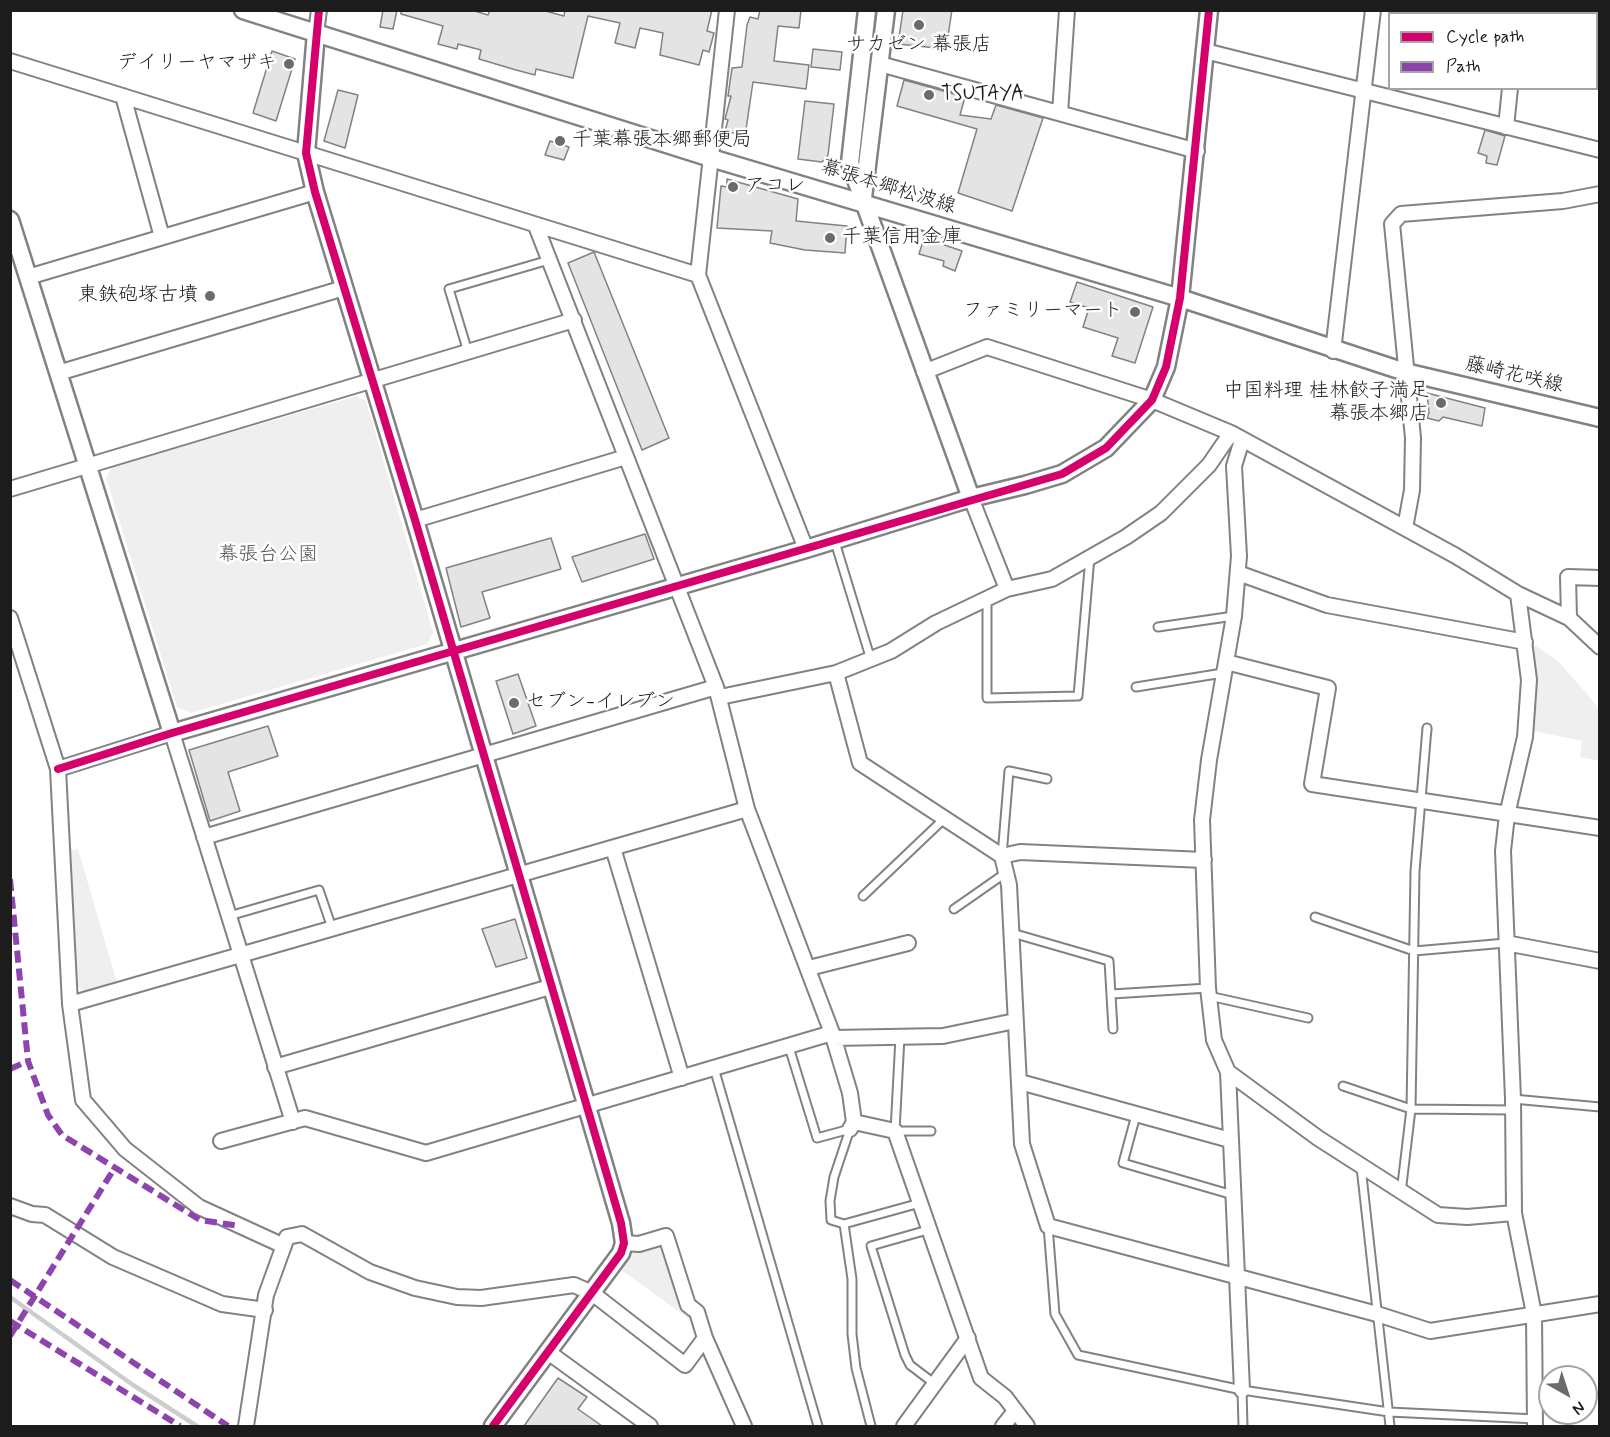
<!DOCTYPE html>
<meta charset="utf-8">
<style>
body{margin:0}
#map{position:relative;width:1610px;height:1437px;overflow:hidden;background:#fff;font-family:Mynerve,sans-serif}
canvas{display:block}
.frame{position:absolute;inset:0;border:12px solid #1c1c1c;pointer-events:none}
.legend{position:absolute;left:1388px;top:12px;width:210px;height:78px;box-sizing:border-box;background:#fff;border:2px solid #a4a4a4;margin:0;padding:8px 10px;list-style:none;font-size:18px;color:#1c1c1c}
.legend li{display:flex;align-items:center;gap:12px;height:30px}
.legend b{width:30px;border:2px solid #a4a4a4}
.north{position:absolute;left:1538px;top:1365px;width:60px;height:60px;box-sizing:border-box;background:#fff;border:2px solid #a4a4a4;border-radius:50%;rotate:141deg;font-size:16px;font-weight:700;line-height:24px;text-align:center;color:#1c1c1c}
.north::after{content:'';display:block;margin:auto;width:21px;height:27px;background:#6b6b6b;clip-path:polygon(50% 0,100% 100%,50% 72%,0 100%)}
</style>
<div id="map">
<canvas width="1610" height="1437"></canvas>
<div class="frame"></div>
<ul class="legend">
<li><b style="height:8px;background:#d6006c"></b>Cycle path</li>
<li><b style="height:8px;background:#8e44ad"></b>Path</li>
</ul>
<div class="north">N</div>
</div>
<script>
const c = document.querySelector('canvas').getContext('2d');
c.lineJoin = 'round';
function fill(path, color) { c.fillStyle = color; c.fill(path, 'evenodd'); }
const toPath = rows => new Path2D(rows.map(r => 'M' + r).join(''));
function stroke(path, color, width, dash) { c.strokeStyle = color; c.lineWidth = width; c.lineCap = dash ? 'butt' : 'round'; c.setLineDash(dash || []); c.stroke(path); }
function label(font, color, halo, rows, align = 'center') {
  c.font = font + ' Mynerve,"Klee One",sans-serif'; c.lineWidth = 5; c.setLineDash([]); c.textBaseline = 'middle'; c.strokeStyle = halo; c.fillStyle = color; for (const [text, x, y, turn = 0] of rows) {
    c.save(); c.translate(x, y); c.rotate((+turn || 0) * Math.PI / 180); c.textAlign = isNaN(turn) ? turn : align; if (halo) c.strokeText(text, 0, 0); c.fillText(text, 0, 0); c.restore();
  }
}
const green = toPath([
 [357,396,366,401,433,632,427,644,191,713,177,707,106,478,112,467],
 [1533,644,1559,662,1599,708,1599,761,1580,757,1582,741,1534,731,1536,679],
 [78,849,117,983,85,993,78,986,71,850],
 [660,1243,666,1249,689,1319,620,1269,634,1250]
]);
const stream = toPath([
 [10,1297,133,1385,197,1426]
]);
const building = toPath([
 [383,10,397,10,393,29,380,27,383,10],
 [401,10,471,10,488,15,490,10,542,10,564,16,565,10,712,10,707,31,714,33,709,52,703,50,699,65,660,55,663,33,640,28,635,48,615,43,620,23,588,16,573,78,536,69,535,75,516,70,479,59,481,50,458,44,457,49,438,44,443,26,401,14,401,10],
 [760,10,801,10,799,28,778,26,774,61,809,65,806,89,753,82,745,136,725,131,728,120,725,119,731,96,728,96,732,68,742,67,747,25,750,17,758,19,760,10],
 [903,10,952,10,946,49,898,44,903,10],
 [813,49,842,52,840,70,811,67,813,49],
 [272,51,295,59,276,121,253,113,272,51],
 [904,80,965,97,960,115,991,119,996,105,1043,118,1012,211,958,193,977,129,897,106,904,80],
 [338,90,358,95,345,148,324,141,338,90],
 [805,101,834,104,828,155,822,162,798,159,805,101],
 [1485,130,1505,136,1497,165,1486,163,1487,156,1478,153,1485,130],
 [550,141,569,147,564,160,545,155,550,141],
 [727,179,798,199,796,221,847,226,845,253,805,250,770,243,772,231,717,228,721,186,727,187,727,179],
 [924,238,962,251,955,271,943,266,944,261,919,254,924,238],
 [594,252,669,438,642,450,568,263,594,252],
 [1077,282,1153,307,1135,363,1112,356,1118,338,1083,327,1089,308,1070,302,1077,282],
 [1427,393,1485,408,1482,426,1443,417,1439,421,1427,418,1429,413,1427,393],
 [645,534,654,559,582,582,572,557,645,534],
 [551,538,561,569,482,592,490,618,461,627,446,568,551,538],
 [518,674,536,726,513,734,496,681,518,674],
 [268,726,278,756,228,772,240,811,210,821,189,750,268,726],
 [515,919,527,958,496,967,482,929,515,919],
 [558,1378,587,1397,578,1409,602,1426,524,1426,558,1378]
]);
const service = toPath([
 [468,352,449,289,549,260],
 [835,542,871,660],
 [987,598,987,698,1078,696,1090,557],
 [1158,627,1234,616],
 [1136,687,1223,673],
 [1002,856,1009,771,1047,779],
 [863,896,946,817],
 [954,909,1007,872],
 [229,916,319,890,332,928],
 [1315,917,1414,951,1506,943],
 [1012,933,1109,961,1113,1029],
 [1112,994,1208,988],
 [1209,996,1308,1018],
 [900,1037,895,1131,931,1131],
 [789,1047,817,1138,850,1129],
 [714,1068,818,1426],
 [1343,1086,1411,1109,1513,1110],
 [1513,1099,1600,1107],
 [1136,1115,1123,1163,1233,1195],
 [850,1129,834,1177,830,1201,831,1220,844,1224,920,1203],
 [1361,1167,1390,1426],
 [1401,1193,1411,1109,1415,871,1427,728,1427,731],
 [844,1224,852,1279,852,1334,856,1368,871,1426],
 [1048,1226,1055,1314,1078,1355,1242,1390,1389,1412,1536,1419],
 [931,1229,871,1246,905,1355,910,1365,935,1384],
 [1242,1390,1243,1426]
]);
const minor = toPath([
 [727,10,698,275,806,549],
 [1546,10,1558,14],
 [1519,14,1519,10],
 [1596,23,1600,23],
 [316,33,319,10],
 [1205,51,1600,150],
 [10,61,698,275],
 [880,64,1197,151],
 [123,96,162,237],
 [1060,113,1067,10],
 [1506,127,1510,88],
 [536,226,716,687,747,809,832,1033,850,1093,854,1122,850,1129],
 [28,277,315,192],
 [1333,351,1373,10],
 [924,372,987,347,1152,400,1231,433,1456,556,1518,594,1569,618,1600,647],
 [58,373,344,288],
 [10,489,574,320],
 [971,498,1007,589],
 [415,520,626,457],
 [1405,528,1412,490,1413,438,1392,224,1401,214,1563,201,1600,194],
 [1238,573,1327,605,1525,642],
 [1518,594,1529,680,1525,737,1507,815,1503,851,1513,1099,1514,1213,1534,1314,1535,1426],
 [10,618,58,769,70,1004,83,1100,125,1149,199,1207,284,1246],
 [1569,618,1568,577,1600,578],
 [1226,662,1328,688,1312,784,1600,828],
 [836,673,860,763,1002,856,1009,885,1022,1144,1048,1226,1377,1314,1430,1331,1600,1304],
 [720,697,836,673,891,651,936,623,1007,589,1052,579,1126,537,1161,513,1209,465,1231,433],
 [58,769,172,733,293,1122],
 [204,837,716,687],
 [613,848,682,1078],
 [1002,856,1020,852,1204,860],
 [1506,943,1600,961],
 [809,968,908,943],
 [70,1004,747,809],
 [833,1038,943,1036,1015,1021],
 [275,1067,550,987],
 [1228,1072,1318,1138,1438,1215,1467,1217,1514,1213],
 [1020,1082,1230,1140],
 [854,1122,895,1131,981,1378,1005,1397,1027,1426],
 [221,1141,305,1118,426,1153,832,1033],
 [10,1206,32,1214,45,1215,113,1257,222,1304,265,1310],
 [624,1243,639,1244,666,1236,688,1305,697,1312,705,1338,744,1426],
 [548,1352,650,1426],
 [1242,1390,1228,1072,1214,1040,1208,988,1202,820,1209,760,1234,616,1239,556,1234,466,1242,440],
 [246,1426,266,1295,287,1237,302,1234,370,1272,415,1288,457,1297,481,1298,574,1285,592,1293,685,1365,705,1338],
 [904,1426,968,1338],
 [1003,1426,1015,1411]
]);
const tertiary = toPath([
 [243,10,711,158,1180,298,1405,372,1600,418],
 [867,10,850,163,971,498],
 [316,33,306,153,315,192,415,520,621,1223,624,1243,621,1253,493,1426],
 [863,198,886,10],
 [10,220,172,733,806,549,971,498,1025,485,1062,474,1106,448,1152,400,1166,367,1180,298,1209,10]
]);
const quiet = toPath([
 [10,879,28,1061,48,1115,62,1135,200,1220,240,1226],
 [10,1069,28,1061],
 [10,1280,228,1426],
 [10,1321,180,1426],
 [10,1336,114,1169]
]);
const cycleway = toPath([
 [319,10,306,153,315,192,415,520,621,1223,624,1243,621,1253,493,1426],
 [58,769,172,733,1062,474,1106,448,1152,400,1166,367,1180,298,1209,10]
]);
const markers = [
 [919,25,6,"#6b6b6b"],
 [289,64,6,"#6b6b6b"],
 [929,95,6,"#6b6b6b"],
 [560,141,6,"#6b6b6b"],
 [733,187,6,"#6b6b6b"],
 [830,238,6,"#6b6b6b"],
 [210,296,6,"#6b6b6b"],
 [1135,312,6,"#6b6b6b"],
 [1441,403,6,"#6b6b6b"],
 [514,703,6,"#6b6b6b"]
];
const poiNames = [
 ["サカゼン 幕張店",919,46,"center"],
 ["デイリーヤマザキ",277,64,"right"],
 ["TSUTAYA",941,95],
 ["千葉幕張本郷郵便局",572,141],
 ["アコレ",745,187],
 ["千葉信用金庫",842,238],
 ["東鉄砲塚古墳",198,296,"right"],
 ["ファミリーマート",1123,312,"right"],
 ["中国料理 桂林餃子満足",1429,392,"right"],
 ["幕張本郷店",1429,415,"right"],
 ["セブン-イレブン",526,703]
];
const streetNames = [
 ["幕張本郷松波線",888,188,17],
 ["藤崎花咲線",1514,376,13]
];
const parkNames = [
 ["幕張台公園",268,556]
];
fill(green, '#efefef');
stroke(stream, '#cdcdcd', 4.5);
fill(building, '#e4e4e4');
stroke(building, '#828282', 1.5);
stroke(service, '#828282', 11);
stroke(minor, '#828282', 18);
stroke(tertiary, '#828282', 21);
stroke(service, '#fff', 7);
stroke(minor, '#fff', 14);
stroke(tertiary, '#fff', 16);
stroke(quiet, '#8e44ad', 6, [12, 6]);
stroke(cycleway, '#d6006c', 8);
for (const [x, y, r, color] of markers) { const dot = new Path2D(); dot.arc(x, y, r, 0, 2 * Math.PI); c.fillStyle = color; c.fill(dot); stroke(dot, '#fff', 2); }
label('20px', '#1c1c1c', '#fff', poiNames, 'left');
label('20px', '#1c1c1c', '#fff', streetNames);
label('20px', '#575757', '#fff', parkNames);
</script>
